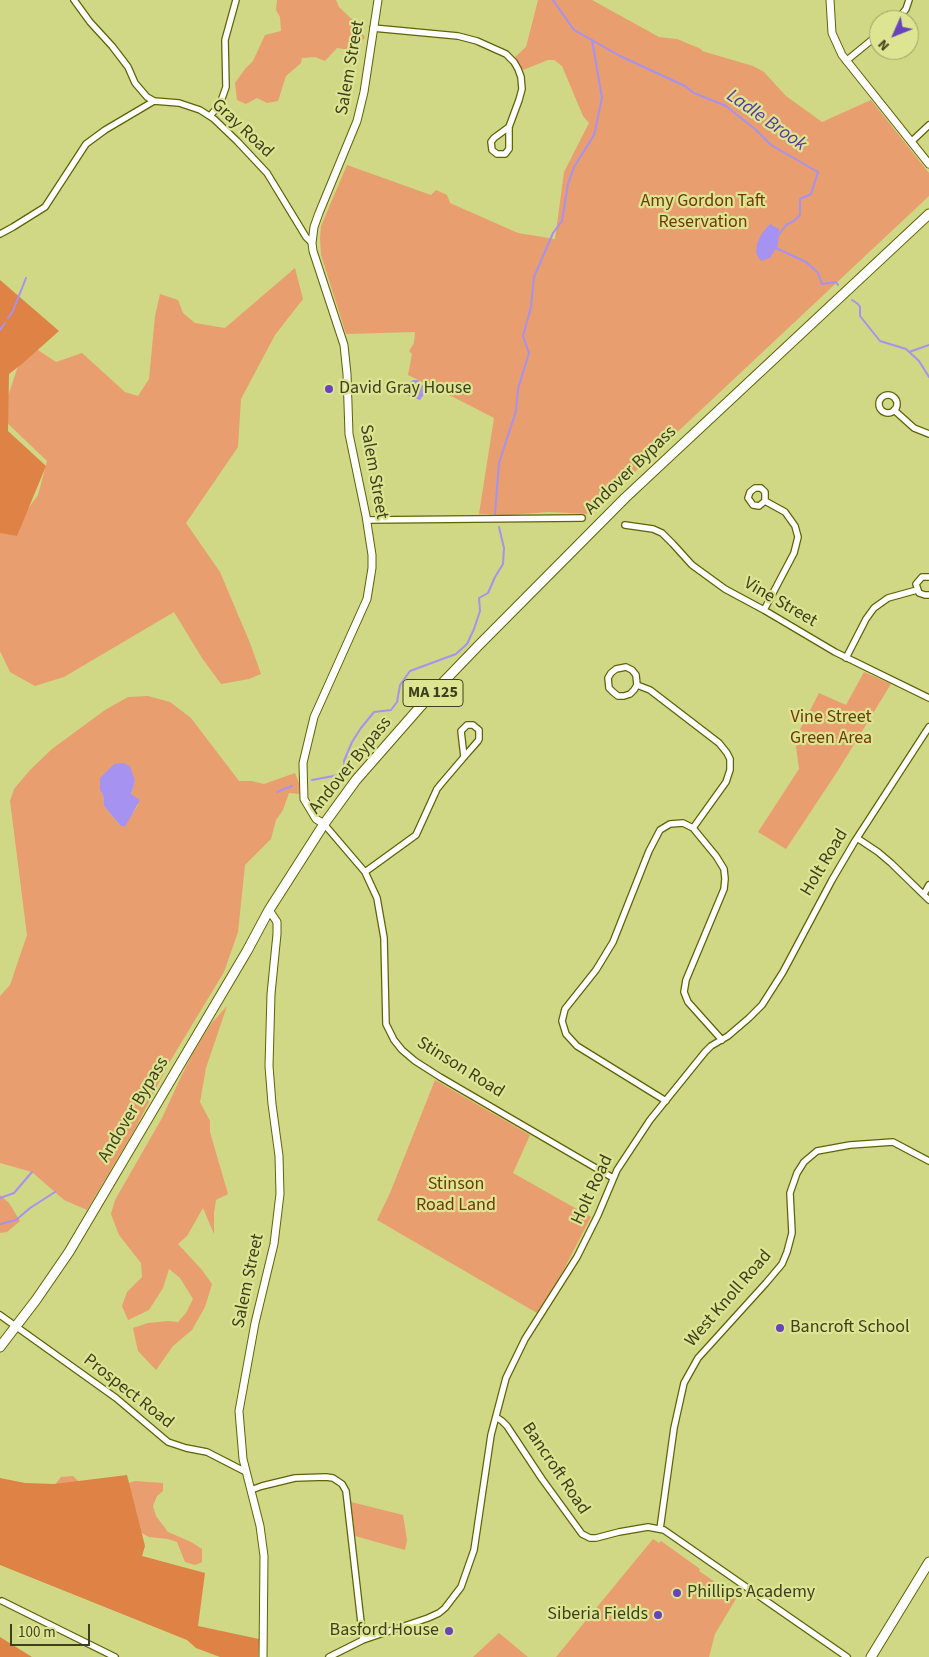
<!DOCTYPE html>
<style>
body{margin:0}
#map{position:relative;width:929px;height:1657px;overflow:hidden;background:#d0d785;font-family:"Source Sans 3",sans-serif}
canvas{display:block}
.north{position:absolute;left:869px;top:10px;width:50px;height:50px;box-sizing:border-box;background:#dde492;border:1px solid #9da264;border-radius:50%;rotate:226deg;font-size:14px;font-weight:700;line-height:20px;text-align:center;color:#3d401e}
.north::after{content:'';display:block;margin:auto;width:18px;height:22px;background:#6844bc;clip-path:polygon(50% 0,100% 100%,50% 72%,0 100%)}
.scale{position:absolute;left:10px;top:1624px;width:80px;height:22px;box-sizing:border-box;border:2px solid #3d401e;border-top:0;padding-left:6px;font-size:15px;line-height:18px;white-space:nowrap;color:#3d401e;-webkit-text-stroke:4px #dde492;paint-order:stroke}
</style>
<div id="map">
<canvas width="929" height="1657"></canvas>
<div class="north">N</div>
<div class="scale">100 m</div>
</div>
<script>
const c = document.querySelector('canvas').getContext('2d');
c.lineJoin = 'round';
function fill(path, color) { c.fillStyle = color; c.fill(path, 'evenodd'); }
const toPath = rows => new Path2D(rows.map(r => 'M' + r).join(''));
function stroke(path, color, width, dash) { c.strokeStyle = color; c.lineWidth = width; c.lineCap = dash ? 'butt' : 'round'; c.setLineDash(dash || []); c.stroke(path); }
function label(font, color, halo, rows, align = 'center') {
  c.font = font + ' "Source Sans 3",sans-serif'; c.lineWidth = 4.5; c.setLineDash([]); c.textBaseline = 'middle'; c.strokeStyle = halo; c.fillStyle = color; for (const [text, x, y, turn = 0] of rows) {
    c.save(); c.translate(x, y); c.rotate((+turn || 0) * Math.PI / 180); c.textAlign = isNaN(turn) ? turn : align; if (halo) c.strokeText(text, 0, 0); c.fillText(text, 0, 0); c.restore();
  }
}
const green = toPath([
 [277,0,336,0,339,7,358,25,365,38,351,50,337,48,325,61,315,57,302,58,301,63,286,76,278,101,267,103,257,98,246,104,237,100,235,83,245,69,253,61,265,35,281,31,280,17,276,10],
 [538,0,592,0,659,37,677,39,701,49,702,51,753,66,764,72,786,96,822,122,871,100,929,173,929,196,590,514,549,512,508,515,479,514,494,418,461,401,408,375,412,354,409,351,414,343,415,332,346,334,321,255,320,238,321,226,347,165,431,195,436,190,447,195,450,203,518,233,555,239,564,172,589,123,583,116,562,66,554,60,548,60,523,70,515,57,526,47],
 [295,268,303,299,275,335,241,399,238,447,186,523,220,572,250,643,261,674,249,679,221,684,202,658,174,612,64,677,35,686,10,672,0,651,0,532,11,532,38,495,47,461,1,417,26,342,56,362,82,353,125,392,138,396,149,379,155,316,160,294,178,300,183,313,195,323,225,328],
 [864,672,891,684,837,772,786,849,758,832,799,769,795,739,819,693,846,705],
 [148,696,170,702,191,718,239,781,252,781,264,784,295,773,300,786,299,794,289,793,283,810,276,820,271,839,245,865,238,932,224,972,169,1063,135,1129,87,1210,64,1200,32,1172,0,1163,0,996,10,985,27,935,10,801,14,789,30,770,52,749,105,710,128,697],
 [132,775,135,781,131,794,138,805,132,814,120,825,104,806,103,794,100,791,101,782],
 [227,1006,206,1068,200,1102,210,1121,210,1132,228,1194,216,1200,214,1213,214,1234,203,1208,187,1236,178,1244,202,1270,212,1284,205,1307,192,1330,173,1346,156,1370,138,1351,133,1328,148,1323,168,1321,178,1322,186,1313,193,1299,180,1278,169,1269,163,1288,149,1310,128,1320,122,1306,127,1292,142,1277,141,1263,119,1235,111,1214,115,1200,162,1118,180,1079,192,1055,210,1025],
 [435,1080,530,1135,513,1173,591,1217,562,1273,537,1313,377,1220,390,1193],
 [0,1195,9,1203,20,1221,7,1232,0,1233],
 [73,1476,86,1489,115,1487,135,1481,163,1483,163,1491,157,1496,153,1506,156,1516,168,1532,191,1542,202,1549,202,1562,195,1565,185,1562,177,1542,168,1539,149,1537,129,1526,0,1504,46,1496,61,1477],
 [351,1502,403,1515,407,1540,405,1550,355,1536],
 [653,1539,659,1543,661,1541,700,1569,699,1571,737,1597,715,1634,709,1657,556,1657],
 [499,1633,528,1657,473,1657]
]);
const forest = toPath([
 [0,280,59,331,23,363,9,374,8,431,46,466,17,536,0,533],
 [127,1475,145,1546,142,1556,205,1573,198,1626,259,1639,258,1657,220,1657,196,1648,187,1640,0,1565,0,1478,25,1483,54,1484],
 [0,1637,32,1657,0,1657]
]);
const water = toPath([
 [770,224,779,229,778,245,770,258,761,261,756,253,757,244,762,233],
 [413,380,418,380,427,390,420,400,407,395,407,385],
 [123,763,130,766,135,781,131,794,140,800,125,827,120,825,104,806,103,794,100,791,100,778,114,764]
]);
const stream = toPath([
 [553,0,574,30,620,56,685,86,694,93,726,106,756,130,771,145,818,172,811,194,800,199,800,215,794,221,786,225,777,237],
 [776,248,806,262,818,273,822,284,836,282,838,285],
 [852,300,858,304,860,307,860,316,880,341,906,349,919,361,929,377],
 [8,318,13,311,26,278],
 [0,330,5,323],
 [909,352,929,345],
 [495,514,499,463,516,411,518,389,529,353,523,336,531,307,534,277,553,233,562,221,568,184,574,167,594,135,602,98,592,40],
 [312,780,339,775,345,769,344,761,352,742,361,728,374,712,391,710,397,702,400,685,410,671,456,654,467,644,474,629,480,611,479,598,488,593,495,577,503,564,504,548,499,527],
 [277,792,292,786],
 [0,1198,14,1193,32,1172],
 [0,1224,16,1220,30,1208,55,1192]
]);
const minor = toPath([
 [74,0,90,22,112,46,128,67,135,83,147,97,154,101,179,103,200,110,214,119,237,141,267,173,306,237,312,243],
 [897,20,906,9,909,0],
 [373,28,458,36,477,41,506,54,514,62,518,69,521,77,522,89,519,100,509,127,494,138,491,142,492,150,497,154,505,154,509,149,509,127],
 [846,61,879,34],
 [210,116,220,104,226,87,225,40,236,0],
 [911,142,929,125],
 [0,234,13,227,45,207,86,144,105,130,154,101],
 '879 404a9 9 0 1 1 18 0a9 9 0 1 1-18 0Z',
 [894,410,914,428,929,434],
 [367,520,582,518],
 [625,525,653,529,662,533,673,544,692,565,725,589,764,610,835,652,929,698],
 [929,577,922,577,916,584,919,593,925,595,929,595],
 [764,610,794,553,798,537,795,526,785,512,765,501,759,506,753,505,748,498,750,492,755,488,761,488,765,492,765,501],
 [846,658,866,619,874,608,888,598,917,590],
 [637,685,636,675,632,670,626,667,616,669,611,673,608,678,609,688,613,692,618,696,624,696,630,694,634,690,637,685,650,690,719,743,727,753,730,759,730,770,726,782,693,828],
 [324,824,365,872,377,898,384,938,386,1024,394,1040,402,1050,415,1061,440,1077,613,1178],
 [857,838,878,852,891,863,929,900],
 [365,872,416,835,437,789,441,784,464,757,478,741,479,739,479,730,473,725,467,725,461,731,464,757],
 [924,894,929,885],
 [666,1101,577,1046,566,1034,562,1021,565,1009,596,970,613,942,649,851,660,830,670,824,683,823,693,828,716,856,724,869,725,879,724,889,686,980,684,992,688,1002,722,1040],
 [0,1315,116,1398,168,1442,186,1448,207,1452,246,1472],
 [496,1417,502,1421,507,1426,542,1479,582,1534,590,1538,596,1538,619,1532,648,1527,664,1530,847,1657],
 [251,1490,262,1486,295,1478,326,1477,333,1478,342,1484,346,1491,363,1640],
 [660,1529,674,1428,684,1383,698,1358,766,1283,782,1264,787,1252,792,1233,790,1193,797,1173,804,1162,817,1151,850,1145,893,1142,929,1161],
 [2,1601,115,1657],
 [329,1657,363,1640,428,1618,439,1613,445,1608,461,1587,474,1550,491,1435,506,1378,525,1339,577,1257,598,1215,617,1170,650,1120,705,1052,711,1046,728,1036,749,1018,762,1005,783,972,832,880,855,841,929,727]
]);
const tertiary = toPath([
 [830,0,832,33,842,55,929,164],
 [324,824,316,819,304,799,303,763,314,717,367,599,372,568,372,555,366,516,349,434,347,374,344,345,313,251,312,243,314,227,319,213,357,121,364,92,378,0],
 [263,1657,264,1556,260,1526,243,1459,239,1411,255,1323,274,1244,280,1194,279,1156,272,1104,269,1066,271,994,277,934,277,922,269,910]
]);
const primary = toPath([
 [0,1347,36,1300,69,1252,247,951,269,910,324,824,356,780,427,699,478,646,625,498,929,214],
 [871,1657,929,1562]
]);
const markers = [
 [329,389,5,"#6844bc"],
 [780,1328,5,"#6844bc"],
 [677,1593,5,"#6844bc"],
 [658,1615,5,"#6844bc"],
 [449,1631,5,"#6844bc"]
];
const shields = [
 [433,693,60]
];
const shieldNames = [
 ["MA 125",433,693]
];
const streetNames = [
 ["Salem Street",351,68,-80],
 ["Gray Road",242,129,43],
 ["Andover Bypass",631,471,-44],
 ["Salem Street",373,472,80],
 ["Vine Street",780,603,30],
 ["Andover Bypass",351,766,-51],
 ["Holt Road",825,863,-59],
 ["Stinson Road",460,1068,32],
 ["Andover Bypass",134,1110,-59],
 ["Holt Road",593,1190,-65],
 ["Salem Street",249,1281,-78],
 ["West Knoll Road",729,1299,-49],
 ["Prospect Road",128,1392,38],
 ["Bancroft Road",555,1469,56]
];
const parkNames = [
 ["Amy Gordon Taft",703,202],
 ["Reservation",703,223],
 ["Vine Street",831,718],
 ["Green Area",831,739],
 ["Stinson",456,1185],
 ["Road Land",456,1206]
];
const poiNames = [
 ["David Gray House",339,389],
 ["Bancroft School",790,1328],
 ["Phillips Academy",687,1593],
 ["Siberia Fields",648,1615,"right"],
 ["Basford House",439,1631,"right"]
];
const waterNames = [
 ["Ladle Brook",766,121,35]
];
fill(green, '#e99e6f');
fill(forest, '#de8245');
fill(water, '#a692f0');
stroke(stream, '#a692f0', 2);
stroke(minor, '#5f6305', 8);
stroke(tertiary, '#5f6305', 9);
stroke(primary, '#5f6305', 11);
stroke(minor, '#fff', 5.5);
stroke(tertiary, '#fff', 7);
stroke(primary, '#fff', 9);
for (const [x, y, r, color] of markers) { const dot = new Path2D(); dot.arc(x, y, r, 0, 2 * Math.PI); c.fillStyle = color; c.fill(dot); stroke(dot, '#dde492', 2); }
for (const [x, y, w] of shields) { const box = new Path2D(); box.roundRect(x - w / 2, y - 13.5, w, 27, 4); c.fillStyle = '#dde492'; c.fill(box); stroke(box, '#3d401e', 1); }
label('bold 16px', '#3d401e', null, shieldNames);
label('18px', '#3d401e', '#dde492', streetNames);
label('18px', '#733809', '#dde492', parkNames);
label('18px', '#3d401e', '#dde492', poiNames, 'left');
label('italic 19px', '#5837a4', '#dde492', waterNames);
</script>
